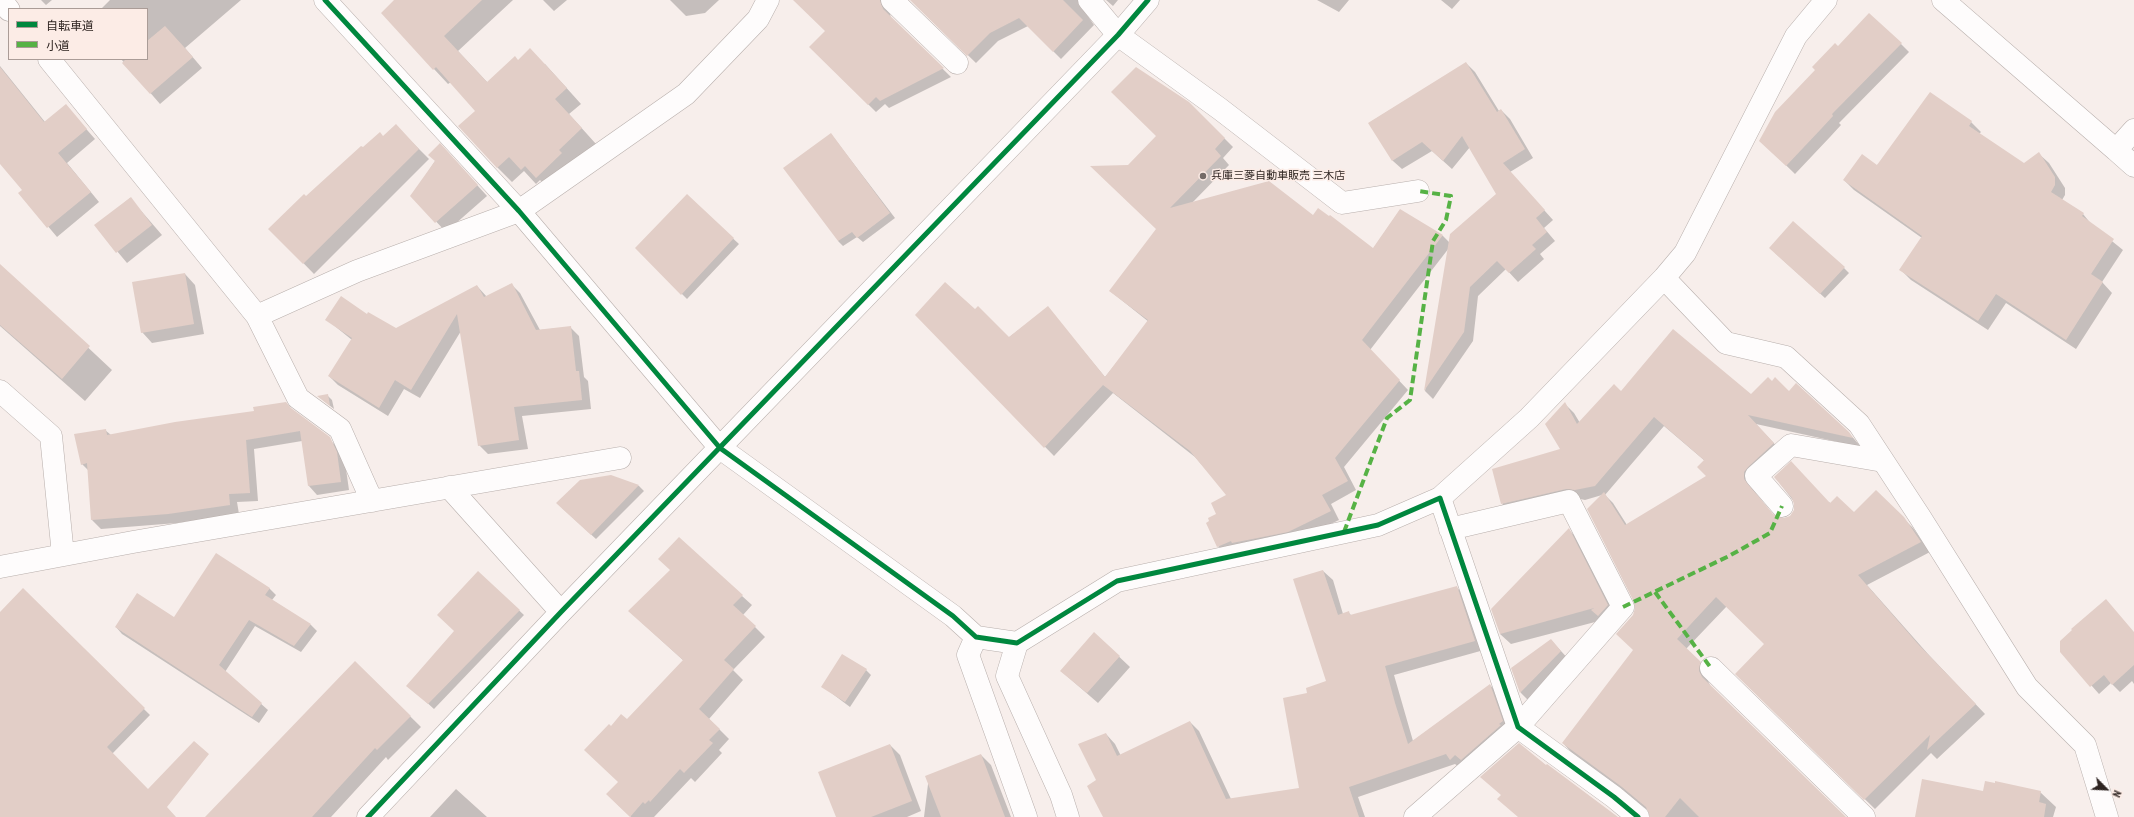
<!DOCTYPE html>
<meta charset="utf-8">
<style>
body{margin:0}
#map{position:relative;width:2134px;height:817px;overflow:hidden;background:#f7eeeb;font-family:"PT Sans Narrow","Noto Sans JP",sans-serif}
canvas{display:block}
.legend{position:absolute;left:8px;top:8px;width:140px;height:52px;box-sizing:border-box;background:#fcece6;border:1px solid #aa9c97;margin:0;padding:5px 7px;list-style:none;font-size:12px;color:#2e2421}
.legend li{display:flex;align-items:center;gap:8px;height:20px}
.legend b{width:20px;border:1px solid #aa9c97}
.north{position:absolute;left:2086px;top:769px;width:40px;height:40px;-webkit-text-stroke:3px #fcece6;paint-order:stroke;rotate:114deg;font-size:11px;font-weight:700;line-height:16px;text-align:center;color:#2e2421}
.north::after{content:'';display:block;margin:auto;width:14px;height:18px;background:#2e2421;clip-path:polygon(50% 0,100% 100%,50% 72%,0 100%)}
</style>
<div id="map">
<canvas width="2134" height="817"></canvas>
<ul class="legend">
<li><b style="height:5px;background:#00873e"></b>自転車道</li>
<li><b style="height:5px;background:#56b245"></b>小道</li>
</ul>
<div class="north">N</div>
</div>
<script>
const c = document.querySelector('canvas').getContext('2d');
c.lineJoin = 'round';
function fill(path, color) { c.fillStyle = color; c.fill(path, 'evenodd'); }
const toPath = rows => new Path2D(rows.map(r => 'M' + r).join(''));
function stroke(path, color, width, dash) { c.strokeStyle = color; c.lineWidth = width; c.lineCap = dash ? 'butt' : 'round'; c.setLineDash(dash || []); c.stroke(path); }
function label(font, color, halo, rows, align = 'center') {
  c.font = font + ' "PT Sans Narrow","Noto Sans JP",sans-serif'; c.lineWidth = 3; c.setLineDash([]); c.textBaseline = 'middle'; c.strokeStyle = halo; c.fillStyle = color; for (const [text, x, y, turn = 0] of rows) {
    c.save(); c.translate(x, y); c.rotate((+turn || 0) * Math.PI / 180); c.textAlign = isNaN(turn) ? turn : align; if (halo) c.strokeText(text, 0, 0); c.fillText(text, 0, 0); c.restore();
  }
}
const shadow = toPath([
 [41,0,52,0,46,5],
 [110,0,241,0,185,48,202,68,160,104,121,59,147,59,147,9,101,9],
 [396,0,513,0,458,51,488,83,518,61,545,64,581,104,569,114,596,144,551,192,540,180,536,184,524,171,512,182,497,167,476,111,451,82,448,84,434,69],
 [543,0,567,0,554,11],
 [670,0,719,0,705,13,686,16],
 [794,0,891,0,888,6,891,18,951,77,889,108,885,104,876,112,810,47,826,31],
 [911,0,1088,0,1085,12,1094,25,1061,59,1028,26,998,41,976,63],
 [1106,0,1118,0,1113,6],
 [1317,0,1349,0,1339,12],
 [1441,0,1460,0,1452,9],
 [1901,44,1909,52,1839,123,1841,125,1830,137,1795,174,1761,141,1838,47],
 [1466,63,1475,72,1499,111,1501,110,1510,119,1533,158,1510,172,1553,220,1544,228,1555,241,1540,254,1544,259,1518,282,1506,269,1478,296,1473,341,1433,399,1425,391,1449,248,1370,350,1408,390,1344,467,1356,490,1331,504,1339,520,1297,540,1227,555,1218,546,1217,514,1228,495,1195,457,1113,393,1054,456,916,315,1008,338,1048,308,1105,377,1149,322,1110,291,1157,229,1128,166,1189,103,1233,147,1223,158,1229,165,1192,203,1313,217,1373,249,1400,210,1443,236,1450,243,1498,194,1470,147,1452,169,1432,151,1402,169,1393,161,1369,123],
 [0,66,45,122,66,106,95,139,67,163,99,202,57,237,20,193,23,190,0,162],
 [1971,122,1981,132,1979,134,2024,164,2039,154,2049,163,2065,188,2065,195,2062,200,2083,214,2092,225,2123,250,2102,282,2112,293,2076,349,2006,303,1988,330,1911,280,1901,270,1922,238,1854,190,1844,180],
 [831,134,895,218,863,242,857,237,843,246,838,241],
 [406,136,429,159,314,274,270,229,363,149,383,137],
 [450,155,487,196,446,232,412,196,435,161],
 [687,196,739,244,687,299,636,248],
 [130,198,162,235,127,263,96,226],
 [1775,253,1844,268,1849,273,1825,298],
 [0,265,112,370,85,401,0,326],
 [185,274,195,285,204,334,152,343,142,332],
 [511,284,520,293,540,330,570,327,579,336,584,377,588,381,591,409,522,416,528,449,488,454,479,445,461,331,420,398,404,389,388,416,338,385,329,376,352,340,326,319,367,316,396,329,477,286,487,297],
 [1772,382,1849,433,1861,447,1756,424,1783,453,1753,482,1756,494,1774,516,1784,519,1791,516,1795,511,1795,503,1775,477,1854,514,1903,518,1913,528,1930,552,1867,585,1928,654,1985,714,1937,759,1931,753,1875,809,1736,674,1766,644,1727,606,1686,649,1710,672,1708,681,1711,687,1845,817,1650,817,1650,812,1572,753,1563,743,1634,650,1634,615,1636,608,1602,495,1585,500,1576,498,1512,513,1502,504,1562,449,1565,404,1574,413,1580,423,1621,392,1751,395],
 [1664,426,1705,461,1708,476,1627,525,1613,503,1605,495],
 [327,395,332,400,334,409,319,397],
 [294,412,338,447,345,462,349,490,317,495,309,486,302,441,254,449,258,501,237,502,239,514,177,523,101,529,92,520,89,471,82,464,105,430,111,435],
 [611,476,639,486,644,491,596,539,562,508],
 [1569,530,1579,540,1618,616,1511,644,1500,634],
 [1323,571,1333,580,1343,614,1349,613,1352,616,1456,587,1466,596,1484,650,1394,675,1413,741,1490,685,1499,694,1512,731,1460,768,1455,764,1358,797,1365,817,1104,817,1097,780,1106,734,1115,744,1121,756,1190,722,1199,731,1231,799,1300,789,1308,694,1327,682],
 [478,572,524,615,434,709,413,690,455,631],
 [269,588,276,595,272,600,311,625,317,631,301,652,255,626,225,672,268,710,259,723,122,634,116,627,174,619],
 [23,590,150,715,112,754,133,817,0,817,0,613],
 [742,596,752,605,743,615,765,637,733,670,743,680,709,719,729,739,719,750,722,753,695,782,691,778,654,817,631,817,617,804,619,782,611,727,627,721,684,661,640,621],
 [2134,632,2134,684,2132,681,2120,692,2111,683,2099,694,2061,651],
 [1094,633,1130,667,1098,703,1061,671],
 [1551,640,1571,662,1531,703,1521,693,1512,669],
 [355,662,421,727,388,760,386,757,331,817,206,817],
 [866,670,871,675,850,707,822,686],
 [890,745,900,755,921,811,907,817,837,817],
 [981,755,991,765,1011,817,924,817,929,776],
 [456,789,487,817,430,817],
 [1983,792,2040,792,2056,807,2053,817,1929,817]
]);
const building = toPath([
 [394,0,482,0,444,36,487,82,515,56,518,60,530,48,567,88,555,99,582,128,559,150,562,153,536,178,525,166,521,170,509,157,497,168,458,126,475,111,436,67,433,70,381,13],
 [793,0,880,0,883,9,944,68,880,101,876,97,868,105,809,47,825,31],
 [910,0,1063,0,1083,20,1053,52,1019,18,990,33,967,56],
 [1869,13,1902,43,1832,114,1833,116,1821,129,1786,166,1759,141,1775,112,1815,70,1812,67,1835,43,1838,46],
 [165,26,193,57,150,94,122,63,126,59,147,59,147,41],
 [1466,62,1497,112,1501,109,1525,149,1503,163,1545,210,1536,218,1547,232,1532,245,1536,249,1509,273,1497,261,1470,287,1464,332,1424,391,1450,234,1496,194,1462,136,1443,161,1422,142,1392,161,1368,123],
 [0,67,44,122,66,104,87,129,58,153,91,192,47,228,18,193,22,190,0,164],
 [1136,67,1189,102,1225,138,1215,149,1221,156,1170,208,1269,181,1313,215,1318,208,1329,216,1330,215,1373,248,1400,209,1443,235,1362,340,1400,380,1335,458,1348,481,1322,495,1331,511,1288,532,1232,543,1231,541,1217,547,1206,523,1209,521,1208,518,1216,514,1211,503,1226,495,1190,451,1103,385,1044,448,915,315,945,282,975,309,978,306,1009,337,1048,306,1105,377,1148,320,1109,291,1156,229,1090,166,1128,165,1156,136,1111,92],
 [1930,92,1972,121,1969,126,2024,163,2039,152,2055,177,2055,185,2051,192,2084,213,2082,216,2114,239,2091,274,2103,282,2066,340,1996,294,1978,321,1899,270,1922,236,1843,180,1862,154,1877,165],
 [396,124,419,149,303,264,268,229,304,194,306,196,361,146,363,147,380,132,383,136],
 [831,133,890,213,857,238,852,232,838,241,783,168],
 [440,143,478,185,435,223,410,196,435,161,428,155],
 [687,194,734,238,681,295,635,248],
 [131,197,152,225,116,253,94,225],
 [1793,221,1845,267,1820,294,1769,248],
 [0,264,90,346,62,379,0,325],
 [185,273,194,324,141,333,132,282],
 [512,283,536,330,571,326,576,371,579,371,582,400,514,407,519,440,478,446,457,314,411,390,395,380,379,408,328,376,352,338,325,320,341,296,367,314,368,312,396,328,477,285,484,297],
 [1673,329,1751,394,1768,377,1772,381,1775,377,1789,391,1796,383,1849,432,1853,438,1748,415,1774,443,1748,467,1744,472,1744,479,1773,514,1784,518,1790,516,1794,510,1794,504,1792,498,1774,477,1791,461,1830,503,1837,496,1854,512,1876,490,1904,517,1921,542,1858,575,1918,644,1976,704,1927,750,1930,735,1864,800,1735,674,1764,644,1716,597,1677,639,1701,662,1699,671,1702,677,1846,817,1699,817,1680,798,1665,817,1650,817,1646,807,1622,787,1562,743,1633,650,1616,634,1633,615,1635,608,1634,602,1587,509,1604,492,1625,525,1706,476,1697,467,1704,460,1654,417,1595,486,1575,490,1566,489,1501,504,1492,469,1560,449,1545,424,1565,402,1577,424,1614,384,1621,391],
 [328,394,330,406,317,396],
 [286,402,291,408,330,437,337,452,341,482,308,486,300,431,246,440,250,493,229,494,230,505,168,514,91,520,87,463,81,465,74,434,106,429,107,435,175,422,254,411,253,407],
 [611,475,639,485,591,535,556,503,580,480],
 [1569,528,1608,605,1598,616,1591,610,1594,608,1500,634,1491,609],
 [679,537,743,595,733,605,756,626,724,660,734,669,699,709,720,729,709,740,713,743,684,773,680,769,650,802,649,800,645,804,643,802,630,817,606,794,618,782,584,750,609,724,611,726,621,714,627,719,683,660,628,611,670,570,658,559],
 [216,553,270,588,265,595,311,624,294,646,249,620,219,665,262,703,252,717,115,627,137,593,174,617],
 [1323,570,1338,615,1349,611,1350,615,1457,586,1475,641,1385,666,1395,703,1408,744,1490,684,1503,721,1499,724,1501,725,1461,760,1455,755,1450,760,1446,754,1349,787,1359,817,1103,817,1087,786,1096,780,1078,744,1106,733,1117,756,1190,721,1226,799,1299,788,1283,698,1307,693,1306,688,1326,681,1293,579],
 [478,571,520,610,428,704,406,686,454,631,437,615],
 [23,588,145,708,107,747,148,789,194,741,209,754,167,807,176,817,0,817,0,612],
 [2106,599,2134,632,2134,665,2112,685,2104,675,2090,687,2060,652,2060,641,2072,630,2071,629],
 [1094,632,1120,656,1087,693,1060,671],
 [1551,639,1561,651,1520,693,1511,668],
 [842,654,867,669,845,702,821,687],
 [355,661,411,716,377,750,375,748,312,817,205,817],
 [1519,743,1546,765,1547,764,1618,817,1518,817,1497,799,1501,795,1480,777],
 [890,744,912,801,871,817,836,817,818,772],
 [981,754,1005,817,941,817,925,776],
 [1922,779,1983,791,1985,781,1995,783,1995,781,2041,791,2039,802,2046,804,2044,817,1915,817]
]);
const minor = toPath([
 [1,0,9,10],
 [325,0,519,211,720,448,953,616,976,637,1017,643,1117,581,1378,525,1440,498,1518,727,1614,797,1638,817],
 [892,0,957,63],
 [1089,0,1118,35,1220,109,1342,203,1418,191],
 [1943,0,2116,150,2134,130],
 [49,59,257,316,298,398,340,429,372,501],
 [2116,150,2134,166],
 [1664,278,1726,343,1786,357,1859,424,1920,517,2027,687,2085,745,2107,817],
 [257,316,357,271,519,211,686,94,758,19,768,0],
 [0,391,51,436,63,555],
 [449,487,561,612],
 [1440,498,1529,418,1664,278,1685,253,1796,36,1826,0],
 [1782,506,1756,476,1791,445,1883,461],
 [0,567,133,542,620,458],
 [976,637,968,655,1026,817],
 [1017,643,1007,676,1061,795,1068,817],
 [1711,668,1864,817],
 [368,817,561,612,1118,35,1148,0],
 [1415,817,1518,727,1623,607,1569,501,1450,529]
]);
const quiet = toPath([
 [1344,532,1387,418,1410,400,1433,241,1446,220,1451,196,1418,191],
 [1655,592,1711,668],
 [1623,607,1729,556,1770,533,1782,506]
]);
const cycleway = toPath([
 [325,0,519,211,720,448,953,616,976,637,1017,643,1117,581,1378,525,1440,498,1518,727,1614,797,1638,817],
 [368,817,561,612,1118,35,1148,0]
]);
const markers = [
 [1203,176,4,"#746b68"]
];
const poiNames = [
 ["兵庫三菱自動車販売 三木店",1211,176]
];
fill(shadow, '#0003');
fill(building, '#e2cec7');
stroke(minor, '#b8afac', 23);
stroke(minor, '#fefcfc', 22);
stroke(quiet, '#56b245', 4, [8, 4]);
stroke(cycleway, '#00873e', 5);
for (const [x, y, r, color] of markers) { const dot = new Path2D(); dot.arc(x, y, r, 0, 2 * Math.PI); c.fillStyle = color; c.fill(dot); stroke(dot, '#fcece6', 1.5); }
label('11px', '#2e2421', '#fcece6', poiNames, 'left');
</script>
